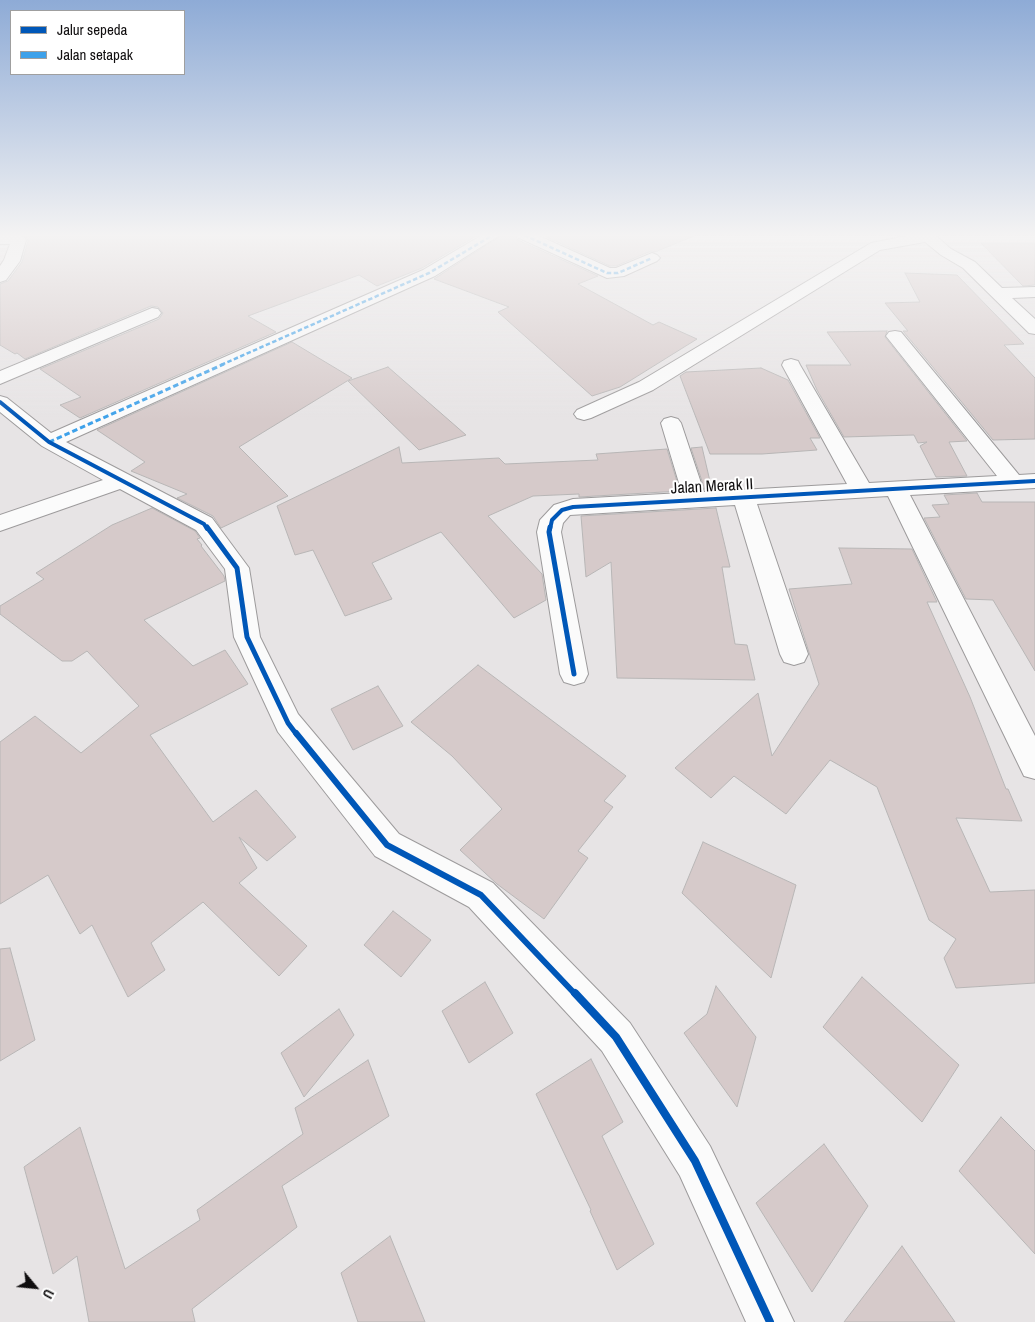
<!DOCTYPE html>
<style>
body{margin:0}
#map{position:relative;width:1035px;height:1322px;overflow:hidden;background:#e7e4e5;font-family:"Archivo Narrow",sans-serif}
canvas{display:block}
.legend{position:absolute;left:10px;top:10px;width:175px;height:65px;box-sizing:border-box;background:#fff;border:1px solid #9f9f9f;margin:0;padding:6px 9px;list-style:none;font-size:15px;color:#100e0f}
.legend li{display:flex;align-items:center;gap:10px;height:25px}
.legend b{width:25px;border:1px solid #9f9f9f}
.north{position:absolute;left:10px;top:1262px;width:50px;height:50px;-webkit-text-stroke:4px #fff;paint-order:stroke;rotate:118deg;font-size:14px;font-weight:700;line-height:20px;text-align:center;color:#100e0f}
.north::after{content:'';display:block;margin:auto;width:18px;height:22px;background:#100e0f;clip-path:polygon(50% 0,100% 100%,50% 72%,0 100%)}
</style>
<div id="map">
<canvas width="1035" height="1322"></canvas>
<ul class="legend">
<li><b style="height:6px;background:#0057b8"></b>Jalur sepeda</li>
<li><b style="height:6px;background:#3da1ea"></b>Jalan setapak</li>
</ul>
<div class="north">U</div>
</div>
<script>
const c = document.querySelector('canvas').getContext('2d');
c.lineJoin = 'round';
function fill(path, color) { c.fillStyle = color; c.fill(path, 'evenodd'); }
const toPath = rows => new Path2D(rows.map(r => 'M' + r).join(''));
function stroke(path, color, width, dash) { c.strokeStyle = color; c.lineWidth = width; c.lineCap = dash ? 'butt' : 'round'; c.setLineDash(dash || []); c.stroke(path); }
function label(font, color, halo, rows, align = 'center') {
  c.font = font + ' "Archivo Narrow",sans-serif'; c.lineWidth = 4; c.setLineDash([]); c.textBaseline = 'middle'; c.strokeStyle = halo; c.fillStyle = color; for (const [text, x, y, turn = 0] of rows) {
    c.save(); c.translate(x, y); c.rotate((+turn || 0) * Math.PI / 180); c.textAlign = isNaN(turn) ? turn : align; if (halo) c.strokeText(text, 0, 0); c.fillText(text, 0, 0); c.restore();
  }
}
const building = toPath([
 [25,235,478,235,422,268,377,286,359,275,248,316,276,332,80,418,60,405,81,397,40,369,159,319,163,313,158,307,151,306,25,359,17,353,15,354,0,345,0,284,8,281,22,262,28,241,25,235],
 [502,235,515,235,518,240,598,276,578,284,653,325,659,322,697,339,620,387,592,396,498,312,509,307,434,279,502,235],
 [542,235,693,235,694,236,655,252,651,251,616,266,610,266,542,235],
 [981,243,1035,243,1035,285,1023,286,981,243],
 [905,273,957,275,1024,344,1004,345,1035,378,1035,439,993,440,903,331,908,331,885,303,920,302,905,273],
 [887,331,885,337,967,441,949,442,967,476,936,477,920,446,927,442,918,443,914,435,844,437,817,390,806,365,851,365,827,332,887,331],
 [292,342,352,378,239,447,288,496,221,528,213,516,177,498,187,494,131,471,145,462,97,430,292,342],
 [388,367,466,435,419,450,348,381,388,367],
 [761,368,788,380,820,438,810,438,817,450,762,454,710,454,680,376,686,372,761,368],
 [399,447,402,463,499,458,505,464,598,460,596,454,667,449,680,491,579,497,579,494,533,496,488,516,542,574,546,600,514,618,441,532,372,563,392,599,345,616,313,550,295,555,277,506,399,447],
 [702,447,712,490,705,490,691,448,702,447],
 [977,493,982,502,1035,502,1035,671,993,600,966,599,924,518,940,517,932,505,949,504,944,495,977,493],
 [152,508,195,531,200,538,197,539,202,545,201,546,224,576,225,581,144,620,193,666,225,650,248,684,150,735,213,822,256,790,296,837,267,861,239,837,257,868,239,883,307,946,279,976,203,902,151,943,165,970,128,997,92,925,80,934,48,875,0,904,0,742,35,716,81,753,139,706,87,651,72,661,62,661,0,614,0,606,44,579,36,573,112,525,152,508],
 [716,508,730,567,722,567,735,644,747,645,755,680,617,678,611,562,586,577,581,516,716,508],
 [839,548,912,549,937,602,927,602,970,697,1006,789,1008,789,1022,821,956,818,990,892,1035,890,1035,983,956,988,944,958,956,939,929,920,877,787,830,760,786,814,734,776,711,798,675,768,758,693,772,756,819,684,789,589,852,584,839,548],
 [478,665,626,776,604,801,613,807,578,851,588,858,544,919,497,884,460,850,502,809,452,756,411,722,478,665],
 [378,686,403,726,353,750,331,709,378,686],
 [703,842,796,885,771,978,682,893,703,842],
 [393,911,431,940,401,977,364,945,393,911],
 [10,948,35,1040,0,1061,0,949,10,948],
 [862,977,959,1065,922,1122,823,1027,862,977],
 [485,982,513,1033,469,1063,442,1011,485,982],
 [716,986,756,1037,737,1107,684,1033,707,1014,716,986],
 [339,1009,354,1035,304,1097,281,1053,339,1009],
 [591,1059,623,1122,602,1136,654,1244,617,1270,590,1211,591,1210,536,1094,591,1059],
 [368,1060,389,1116,282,1186,297,1227,192,1309,195,1322,89,1322,77,1256,53,1274,24,1167,80,1127,125,1269,200,1220,197,1210,303,1134,295,1108,368,1060],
 [1001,1117,1035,1151,1035,1254,959,1171,1001,1117],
 [824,1144,868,1206,812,1292,756,1203,824,1144],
 [390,1236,425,1322,358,1322,341,1273,390,1236],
 [902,1246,955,1322,844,1322,902,1246]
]);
const street = toPath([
 [18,235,24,237,26,240,20,261,6,280,0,282,0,266,4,260,10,244,0,244,0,236,18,235],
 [482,235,500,235,435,276,66,442,212,518,249,568,260,637,298,714,399,834,493,883,630,1023,710,1146,794,1322,746,1322,680,1176,602,1051,469,907,375,856,278,732,234,637,225,569,196,530,120,489,0,531,0,515,103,480,42,446,0,412,0,396,7,398,51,433,423,270,482,235],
 [517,235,537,235,610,268,616,268,652,253,657,255,660,258,657,261,624,276,607,278,519,238,517,235],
 [912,235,935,235,951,249,975,262,1002,288,1035,287,1035,297,1012,298,1035,319,1035,334,1029,333,963,268,941,255,925,242,880,250,653,390,591,418,584,420,577,418,574,414,577,410,639,382,871,243,912,235],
 [152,308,158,309,161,313,158,317,0,384,0,371,152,308],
 [895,331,901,332,1019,475,1035,474,1035,488,910,495,1035,736,1035,779,1024,776,888,496,757,504,808,654,804,662,794,665,784,662,780,654,735,505,570,515,563,523,561,532,588,674,584,682,574,685,564,682,560,674,537,532,540,520,554,505,573,499,682,493,661,423,664,419,671,417,678,419,681,423,704,492,847,484,782,365,784,361,791,359,798,361,800,365,869,483,997,476,886,336,889,332,895,331]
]);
const quietFar1 = toPath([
 [524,235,607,273,618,273,652,258],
 [221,365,429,273,493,235]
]);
const quiet = toPath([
 [49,442,224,364]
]);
const cyclewayFar3 = toPath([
 [0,402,49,442,204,524,207,529],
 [550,529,552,520,562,510,573,507,1035,481]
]);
const cyclewayFar2 = toPath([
 [207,527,237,568,247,637,288,723,297,735],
 [550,527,549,532,574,674]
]);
const cyclewayFar1 = toPath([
 [296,733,387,845,481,895,576,995]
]);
const cycleway = toPath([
 [575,993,616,1037,695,1161,770,1322]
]);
const streetNames = [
 ["Jalan Merak II",712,487,-3]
];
fill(building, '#d6caca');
stroke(building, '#b8b6b6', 1);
stroke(street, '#9d9b9c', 2);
fill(street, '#fbfbfb');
stroke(quietFar1, '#3da1ea', 2.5, [4.5, 2.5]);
stroke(quiet, '#3da1ea', 3, [5.5, 3]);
stroke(cyclewayFar3, '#0057b8', 4);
stroke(cyclewayFar2, '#0057b8', 5);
stroke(cyclewayFar1, '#0057b8', 6);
stroke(cycleway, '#0057b8', 8);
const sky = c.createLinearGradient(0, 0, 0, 420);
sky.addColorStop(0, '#8eabd6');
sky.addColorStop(0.56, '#f4f3f3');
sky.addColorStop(1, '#f4f3f300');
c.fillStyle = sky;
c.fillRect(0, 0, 1035, 420);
label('16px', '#100e0f', '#fff', streetNames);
</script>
